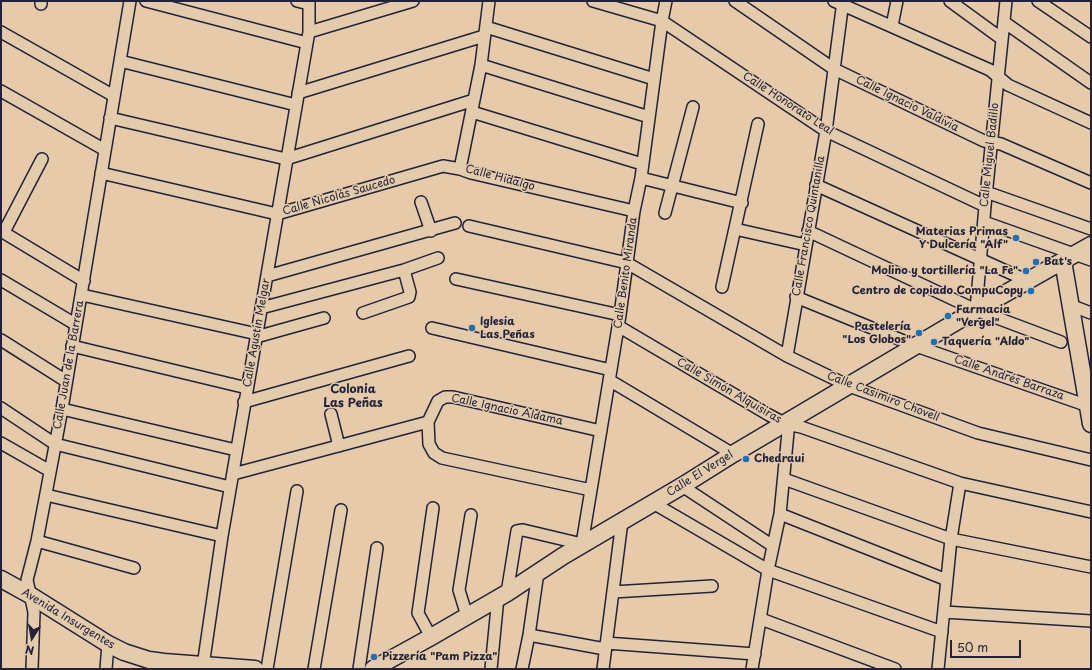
<!DOCTYPE html>
<meta charset="utf-8">
<style>
body{margin:0}
#map{position:relative;width:1092px;height:670px;overflow:hidden;background:#e6caa9;font-family:"Playpen Sans",sans-serif}
canvas{display:block}
.frame{position:absolute;inset:0;border:2px solid #22223b;pointer-events:none}
.north{position:absolute;left:12px;top:618px;width:40px;height:40px;-webkit-text-stroke:3px #e3cbab;paint-order:stroke;rotate:191deg;font-size:11px;font-weight:700;line-height:16px;text-align:center;color:#22223b}
.north::after{content:'';display:block;margin:auto;width:14px;height:18px;background:#22223b;clip-path:polygon(50% 0,100% 100%,50% 72%,0 100%)}
.scale{position:absolute;left:950px;top:640px;width:71px;height:18px;box-sizing:border-box;border:2px solid #22223b;border-top:0;padding-left:5px;font-size:12px;line-height:14px;white-space:nowrap;color:#22223b;-webkit-text-stroke:3px #e3cbab;paint-order:stroke}
</style>
<div id="map">
<canvas width="1092" height="670"></canvas>
<div class="frame"></div>
<div class="north">N</div>
<div class="scale">50 m</div>
</div>
<script>
const c = document.querySelector('canvas').getContext('2d');
c.lineJoin = 'round';
const toPath = rows => new Path2D(rows.map(r => 'M' + r).join(''));
function stroke(path, color, width, dash) { c.strokeStyle = color; c.lineWidth = width; c.lineCap = dash ? 'butt' : 'round'; c.setLineDash(dash || []); c.stroke(path); }
function label(font, color, halo, rows, align = 'center') {
  c.font = font + ' "Playpen Sans",sans-serif'; c.lineWidth = 3; c.setLineDash([]); c.textBaseline = 'middle'; c.strokeStyle = halo; c.fillStyle = color; for (const [text, x, y, turn = 0] of rows) {
    c.save(); c.translate(x, y); c.rotate((+turn || 0) * Math.PI / 180); c.textAlign = isNaN(turn) ? turn : align; if (halo) c.strokeText(text, 0, 0); c.fillText(text, 0, 0); c.restore();
  }
}
const street = toPath([
 [146,1,307,43],
 [297,1,309,4],
 [593,1,662,21,826,131,985,206],
 [735,1,834,69,984,141,1001,144,1091,183],
 [834,1,990,70,1008,85,1091,123],
 [950,1,1002,39],
 [1038,1,1091,37],
 [41,4,41,1],
 [1004,22,1091,83],
 [892,26,897,1],
 [486,27,654,79],
 [1,32,114,96],
 [309,32,413,1],
 [120,61,296,105],
 [481,65,649,117],
 [1,91,105,150],
 [298,93,484,36],
 [472,112,642,164],
 [110,118,286,159,474,100],
 [460,169,481,65,489,1],
 [101,173,277,214,443,166,460,169,471,173,634,211],
 [641,178,742,203],
 [816,185,1028,281],
 [986,192,1091,229],
 [421,202,431,231],
 [665,213,693,107],
 [984,222,1091,260],
 [469,226,627,263,787,356,849,386,978,433,1091,460],
 [735,229,806,245],
 [1,231,84,281],
 [808,231,976,310,1061,342],
 [4,232,42,159],
 [267,276,455,223],
 [456,279,620,315],
 [1,280,75,324],
 [722,287,758,124],
 [82,295,257,334],
 [796,297,916,346,1091,407],
 [1070,305,1091,313],
 [261,308,404,270,438,258],
 [976,310,985,206,1006,1],
 [363,313,409,297,410,292,404,270],
 [618,326,769,415,786,424,801,427,960,483,1091,512],
 [432,328,611,370],
 [256,337,324,318],
 [1,340,66,381],
 [72,346,247,388],
 [787,356,826,131,843,1],
 [609,380,733,454],
 [244,402,409,356],
 [1,408,55,444,230,487],
 [62,409,236,450],
 [331,414,339,446],
 [1,443,50,471],
 [233,474,428,422],
 [784,479,951,539,1091,567],
 [682,486,773,546],
 [591,490,442,458,434,453,429,444,428,422,438,401,445,397,453,397,601,431],
 [46,495,222,536],
 [653,503,768,570,942,632],
 [780,514,947,580],
 [37,541,134,568],
 [613,592,712,586],
 [507,593,517,531,523,530,582,544,620,315,634,211,641,178,662,21,666,1],
 [944,612,1091,621],
 [467,616,459,590,471,515],
 [761,619,895,669],
 [529,635,605,649],
 [431,637,418,613,433,508],
 [606,643,755,654],
 [203,666,222,536,307,43,309,32,309,1],
 [32,669,34,612,27,580,37,541,62,409,130,1],
 [106,669,108,644],
 [267,669,297,491],
 [314,669,341,510],
 [359,669,377,548],
 [491,669,498,597],
 [522,669,529,635,538,572],
 [603,669,622,521],
 [752,669,768,570,780,514,788,432,786,424],
 [938,669,951,539,960,483]
]);
const secondary = toPath([
 [1063,261,1091,424],
 [1,579,30,595,108,644,124,652,149,660,164,662,255,669],
 [373,669,431,637,507,593,563,556,682,486,733,454,976,310,1091,245]
]);
const markers = [
 [1016,238,4,"#1f6fb2"],
 [1036,262,4,"#1f6fb2"],
 [1026,271,4,"#1f6fb2"],
 [1031,291,4,"#1f6fb2"],
 [948,316,4,"#1f6fb2"],
 [472,328,4,"#1f6fb2"],
 [919,333,4,"#1f6fb2"],
 [934,342,4,"#1f6fb2"],
 [746,459,4,"#1f6fb2"],
 [374,657,4,"#1f6fb2"]
];
const streetNames = [
 ["Calle Honorato Leal",788,104,33],
 ["Calle Ignacio Valdivia",907,104,26],
 ["Calle Miguel Badillo",990,155,-84],
 ["Calle Hidalgo",500,178,15],
 ["Calle Nicolás Saucedo",339,196,-16],
 ["Calle Francisco Quintanilla",809,226,-80],
 ["Calle Benito Miranda",626,273,-82],
 ["Calle Agustín Melgar",257,333,-80],
 ["Calle Juan de la Barrera",69,365,-80],
 ["Calle Andrés Barraza",1009,378,19],
 ["Calle Simón Alquisiras",729,391,30],
 ["Calle Casimiro Chovell",883,397,21],
 ["Calle Ignacio Aldama",507,410,12],
 ["Calle El Vergel",700,474,-32],
 ["Avenida Insurgentes",68,619,31]
];
const poiNames = [
 ["Materias Primas",1008,232,"right"],
 ["Y Dulcería \"Alf\"",1008,245,"right"],
 ["Bat's",1044,262],
 ["Molino y tortillería \"La Fe\"",1018,271,"right"],
 ["Centro de copiado CompuCopy",1023,291,"right"],
 ["Farmacia",956,310],
 ["\"Vergel\"",956,323],
 ["Iglesia",480,322],
 ["Las Peñas",480,335],
 ["Pastelería",911,327,"right"],
 ["\"Los Globos\"",911,340,"right"],
 ["Taquería \"Aldo\"",942,342],
 ["Chedraui",754,459],
 ["Pizzería \"Pam Pizza\"",382,657]
];
const neighbourhoodNames = [
 ["Colonia",353,390],
 ["Las Peñas",353,404]
];
stroke(street, '#22223b', 14);
stroke(secondary, '#22223b', 19);
stroke(street, '#e3cbab', 11);
stroke(secondary, '#e3cbab', 16);
for (const [x, y, r, color] of markers) { const dot = new Path2D(); dot.arc(x, y, r, 0, 2 * Math.PI); c.fillStyle = color; c.fill(dot); stroke(dot, '#e3cbab', 1.5); }
label('11px', '#22223b', '#e3cbab', streetNames);
label('bold 11px', '#22223b', '#e3cbab', poiNames, 'left');
label('bold 12px', '#22223b', '#e3cbab', neighbourhoodNames);
</script>
